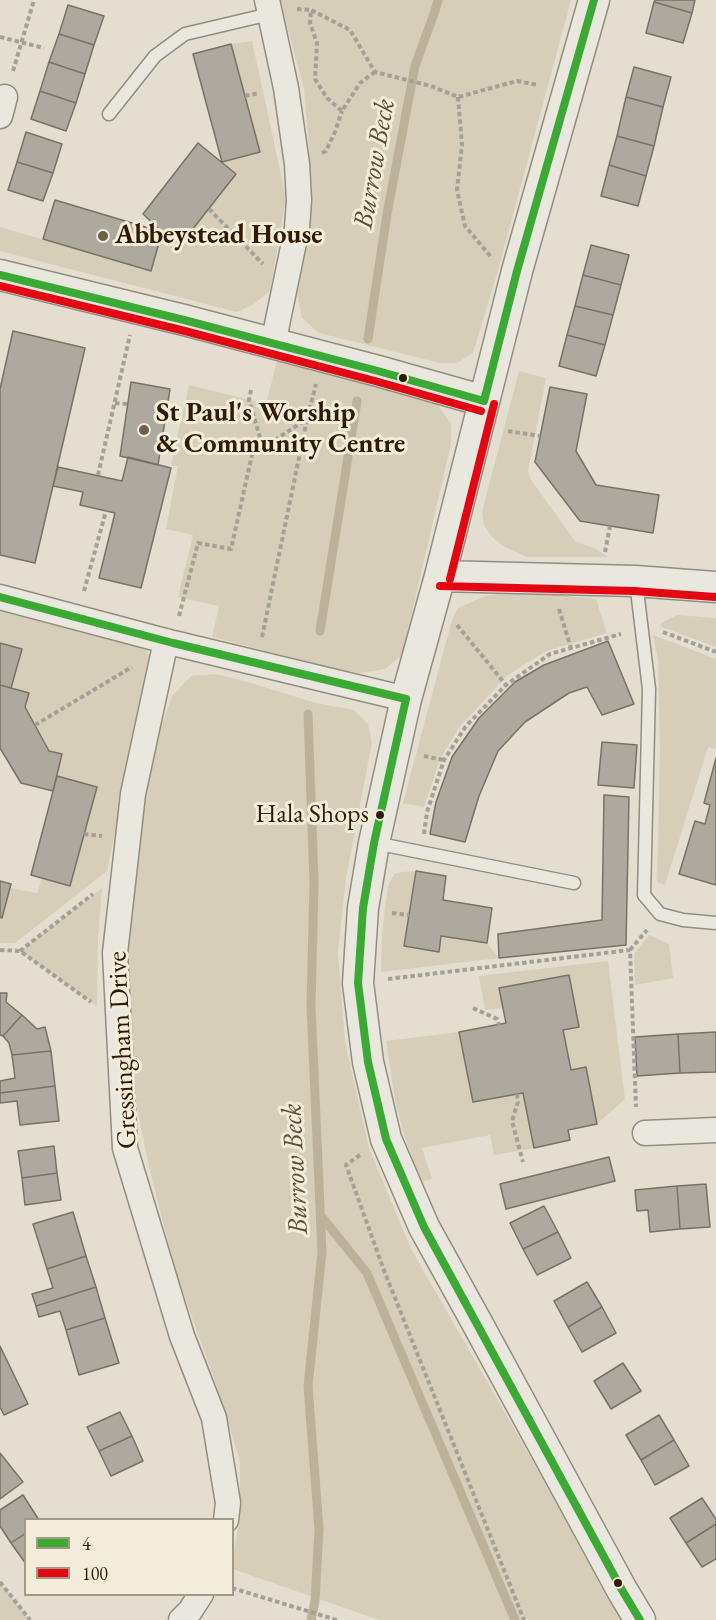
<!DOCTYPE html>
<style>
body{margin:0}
#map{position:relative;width:716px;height:1620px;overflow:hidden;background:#e3decf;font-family:"EB Garamond",serif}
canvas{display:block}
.legend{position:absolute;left:24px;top:1518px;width:210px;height:78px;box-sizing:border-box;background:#f2eddb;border:2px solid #a49983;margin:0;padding:8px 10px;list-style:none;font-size:18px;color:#301a00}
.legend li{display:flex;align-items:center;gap:12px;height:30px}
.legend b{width:30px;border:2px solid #a49983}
</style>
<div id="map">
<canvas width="716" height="1620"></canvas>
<ul class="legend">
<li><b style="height:8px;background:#3aaa35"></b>4</li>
<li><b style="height:8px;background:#e30613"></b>100</li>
</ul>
</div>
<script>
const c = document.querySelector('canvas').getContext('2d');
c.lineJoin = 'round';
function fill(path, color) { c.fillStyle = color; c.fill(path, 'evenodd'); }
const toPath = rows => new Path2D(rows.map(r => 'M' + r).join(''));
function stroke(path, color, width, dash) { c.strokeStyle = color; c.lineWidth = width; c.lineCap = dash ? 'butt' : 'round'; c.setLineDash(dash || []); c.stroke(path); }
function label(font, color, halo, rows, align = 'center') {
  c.font = font + ' "EB Garamond",serif'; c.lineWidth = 6; c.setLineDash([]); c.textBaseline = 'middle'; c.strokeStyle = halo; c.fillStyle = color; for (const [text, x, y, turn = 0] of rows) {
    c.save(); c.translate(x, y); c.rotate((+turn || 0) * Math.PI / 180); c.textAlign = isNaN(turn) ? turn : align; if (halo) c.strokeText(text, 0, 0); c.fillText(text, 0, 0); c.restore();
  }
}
const green = toPath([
 [280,0,571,0,497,274,473,353,457,363,440,363,319,333,302,318,297,293,309,238,312,193,310,160,304,89],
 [252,41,286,198,270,291,254,304,237,312,0,251,0,227,151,271,162,232,181,244,236,174,222,162,260,152,231,44],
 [278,357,417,397,437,404,451,424,451,444,402,655,385,669,360,673,323,666,212,637,219,606,178,597,193,535,166,529,178,466,171,465,189,385,266,404],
 [519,371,546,378,528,471,531,480,575,541,596,549,608,557,527,557,503,546,491,536,484,525,482,512],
 [518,591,596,599,607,633,546,651,508,675,461,725,441,757,424,807,403,803,452,620,458,608,485,596],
 [0,608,144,648,150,657,107,871,15,943,0,943,0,917,2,917,10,888,37,893,42,878,70,885,97,787,57,776,62,755,49,751,25,707,29,693,11,688,22,649,0,643],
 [677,615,716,618,716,647,659,626,663,622],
 [653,635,716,659,716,749,708,747,665,885,657,882,660,748,658,660],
 [216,674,251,683,316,703,354,710,368,724,372,743,346,877,338,952,345,1042,369,1148,411,1249,624,1620,379,1620,233,1569,233,1558,240,1518,240,1461,217,1387,175,1270,149,1167,136,1102,131,1048,127,966,131,893,142,818,157,739,172,696,191,676],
 [416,871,405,946,439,952,441,936,487,943,499,958,381,972,382,932,388,886,394,874,402,872],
 [102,888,98,939,97,1006,20,951],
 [649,935,669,944,673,978,635,985,634,954],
 [608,961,625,1099,597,1124,586,1067,571,1070,563,1030,579,1027,569,975,500,988,503,1008,485,1010,479,976],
 [459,1032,473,1102,523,1093,534,1148,494,1155,490,1135,422,1148,432,1179,420,1182,405,1138,395,1100,386,1041],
 [0,1582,30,1620,0,1620]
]);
const stream = toPath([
 [368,339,387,214,415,66,435,11,438,0],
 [320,631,357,401],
 [308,714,314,882,311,1006,322,1252,308,1386,319,1529,315,1601,311,1620],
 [321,1216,367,1273,515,1620]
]);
const building = toPath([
 [655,0,695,0,692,13,654,2,655,0],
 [654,2,692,13,683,43,646,33,654,2],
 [68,5,104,16,94,45,59,34,68,5],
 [59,34,94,45,85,74,49,62,59,34],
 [231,44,260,152,222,162,193,54,231,44],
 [49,62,85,74,76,103,40,91,49,62],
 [634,67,671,77,663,107,626,97,634,67],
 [40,91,76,103,66,131,31,119,40,91],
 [626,97,663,107,654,146,617,136,626,97],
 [26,132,62,144,53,173,17,162,26,132],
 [617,136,654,146,646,176,609,165,617,136],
 [198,143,236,174,181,244,162,232,143,214,198,143],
 [17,162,53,173,43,201,8,190,17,162],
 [609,165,646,176,638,206,601,196,609,165],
 [55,200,162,232,151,271,43,239,55,200],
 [591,245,629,255,621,285,583,275,591,245],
 [583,275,621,285,613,315,575,306,583,275],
 [575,306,613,315,605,345,567,335,575,306],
 [13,331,85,348,35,563,0,555,0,389,13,331],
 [567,335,605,345,596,376,559,366,567,335],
 [131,382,170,389,158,465,120,456,131,382],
 [550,387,587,394,576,451,596,485,659,495,653,533,580,521,535,462,550,387],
 [128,457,171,468,141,588,99,578,115,513,80,505,83,492,53,486,58,467,122,481,128,457],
 [608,641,634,704,602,715,587,687,569,693,525,722,498,751,479,796,465,842,430,834,436,802,452,757,479,718,515,682,544,665,608,641],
 [0,643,22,649,11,688,0,685,0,643],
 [0,685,29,693,25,707,49,751,62,754,53,791,21,783,0,748,0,685],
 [602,742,637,745,634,788,598,785,602,742],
 [716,758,716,885,679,874,695,821,705,824,710,805,704,803,716,758],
 [57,776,97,787,70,886,31,875,57,776],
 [604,795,629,797,626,945,499,958,498,934,602,920,604,795],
 [416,871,446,876,443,900,492,908,487,943,441,936,439,952,404,946,416,871],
 [0,881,11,884,2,918,0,917,0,881],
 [569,975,579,1027,563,1030,571,1070,586,1067,597,1124,568,1130,570,1140,534,1148,523,1093,473,1102,459,1032,506,1023,499,988,569,975],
 [0,993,7,993,6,1002,22,1015,3,1036,0,1035,0,993],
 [22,1015,37,1029,45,1027,51,1051,12,1055,9,1043,3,1036,22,1015],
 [716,1032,716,1072,680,1073,678,1034,716,1032],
 [678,1034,680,1073,637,1076,635,1037,678,1034],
 [51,1051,55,1086,0,1093,0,1081,15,1078,12,1055,51,1051],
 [55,1086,59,1121,20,1125,17,1101,0,1103,0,1093,55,1086],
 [54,1146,57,1173,22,1178,18,1151,54,1146],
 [609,1157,615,1181,506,1209,500,1184,609,1157],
 [57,1173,61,1200,25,1205,22,1178,57,1173],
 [706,1184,710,1227,680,1229,677,1186,706,1184],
 [677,1186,680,1229,650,1232,648,1210,637,1211,635,1190,677,1186],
 [544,1206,558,1232,523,1249,510,1223,544,1206],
 [73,1212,86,1256,47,1269,33,1224,73,1212],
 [558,1232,571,1258,537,1275,523,1249,558,1232],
 [86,1256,96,1287,36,1306,32,1294,53,1288,47,1269,86,1256],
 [587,1282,602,1307,568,1327,554,1301,587,1282],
 [96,1287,105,1318,66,1330,60,1311,39,1317,36,1306,96,1287],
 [602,1307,616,1333,582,1352,568,1327,602,1307],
 [105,1318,119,1363,79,1375,66,1330,105,1318],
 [0,1346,28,1404,4,1415,0,1407,0,1346],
 [623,1363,641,1391,611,1409,594,1381,623,1363],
 [120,1412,132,1436,99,1451,87,1427,120,1412],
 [659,1415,674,1440,641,1460,626,1435,659,1415],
 [132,1436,143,1461,111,1476,99,1451,132,1436],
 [674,1440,689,1466,655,1485,641,1460,674,1440],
 [0,1453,23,1482,0,1499,0,1453],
 [23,1495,39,1520,26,1520,26,1533,11,1543,0,1526,0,1510,23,1495],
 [702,1498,716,1519,716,1524,686,1543,670,1518,702,1498],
 [716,1524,716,1559,702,1567,686,1543,716,1524],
 [26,1533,26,1564,11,1543,26,1533]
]);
const path = toPath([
 [297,9,311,10],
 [0,37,44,48],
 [13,71,34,0],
 [375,72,360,83,342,111,327,98,315,79,317,43,310,23,311,10,350,30,375,72,431,86,458,97,517,81,538,85],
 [245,96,259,93],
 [458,97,462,145,457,190,465,226,491,257],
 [322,153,326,151,335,132,342,111],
 [209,209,263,264],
 [251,390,249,400,263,448],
 [115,403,127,404],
 [508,431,540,436],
 [98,475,130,335],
 [605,552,610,526],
 [84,591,106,511],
 [559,609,571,648],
 [179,616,198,543,231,549,252,455,307,419],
 [457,625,506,685],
 [663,632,716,652],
 [262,637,307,419,316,384],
 [35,725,132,667],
 [424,756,444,760],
 [84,834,102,836],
 [424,834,427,812,444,760,466,726,506,685,550,654,621,634],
 [392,913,409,915],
 [0,950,20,951,91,1002],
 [630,950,647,930],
 [20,951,93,894],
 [388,979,630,950,636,1107],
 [473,1008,497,1019,499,1025],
 [517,1094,518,1102,512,1121,523,1162],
 [360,1155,346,1165,385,1273,524,1620],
 [0,1582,30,1620],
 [232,1588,337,1620]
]);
const service = toPath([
 [109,114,155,56,185,34,270,14],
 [636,582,649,689,644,895,660,914,683,920,716,923],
 [375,843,574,883]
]);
const minor = toPath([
 [267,0,286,88,297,164,299,200,297,228,273,344],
 [0,116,5,97],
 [0,597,173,643,406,699],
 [166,641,133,794,115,953,125,1148,182,1336,214,1418,228,1503,226,1520],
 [645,1133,716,1130],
 [181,1620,190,1611,201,1594]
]);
const tertiary = toPath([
 [594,0,517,271,440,576,406,699,374,843,363,908,358,983,368,1062,386,1139,424,1227,476,1321,622,1590,640,1620],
 [0,275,184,320,378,371,484,401],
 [440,576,635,581,716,587]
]);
const bus1 = toPath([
 [0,275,184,320,378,371,484,401],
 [484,401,517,271,594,0],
 [0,597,173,643,406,699],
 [406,699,374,843,363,908,358,983,368,1062,386,1139,424,1227,622,1590,640,1620]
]);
const bus2 = toPath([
 [0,286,181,330,375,381,481,411],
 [450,579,494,404],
 [440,586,634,591,715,597]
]);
const markers = [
 [103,236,6,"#6f5f48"],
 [403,378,5,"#301a00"],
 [144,430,6,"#6f5f48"],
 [380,815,5,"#301a00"],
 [618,1583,5,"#301a00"]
];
const busNames = [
 ["Hala Shops",369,815]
];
const poiNames = [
 ["Abbeystead House",115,236],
 ["St Paul's Worship",156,414],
 ["& Community Centre",156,445]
];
const streetNames = [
 ["Gressingham Drive",123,1050,-93]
];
const waterNames = [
 ["Burrow Beck",375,164,-80],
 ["Burrow Beck",296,1169,-93]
];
fill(green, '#d6ceb8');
stroke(stream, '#bcb29a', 9);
fill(building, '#aea99e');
stroke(building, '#787266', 1.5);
stroke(service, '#928d81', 15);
stroke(minor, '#928d81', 27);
stroke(tertiary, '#928d81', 33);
stroke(path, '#a4a098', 4, [4.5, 3]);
stroke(service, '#eae7df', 12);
stroke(minor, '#eae7df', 24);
stroke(tertiary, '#eae7df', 30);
stroke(bus1, '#3aaa35', 8);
stroke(bus2, '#e30613', 8);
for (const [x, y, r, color] of markers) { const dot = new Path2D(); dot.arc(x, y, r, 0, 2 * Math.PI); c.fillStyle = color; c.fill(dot); stroke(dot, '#f2eddb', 2); }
label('26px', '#301a00', '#f2eddb', busNames, 'right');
label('bold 27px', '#301a00', '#f2eddb', poiNames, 'left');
label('27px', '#301a00', '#f2eddb', streetNames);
label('italic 28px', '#614f34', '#f2eddb', waterNames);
</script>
